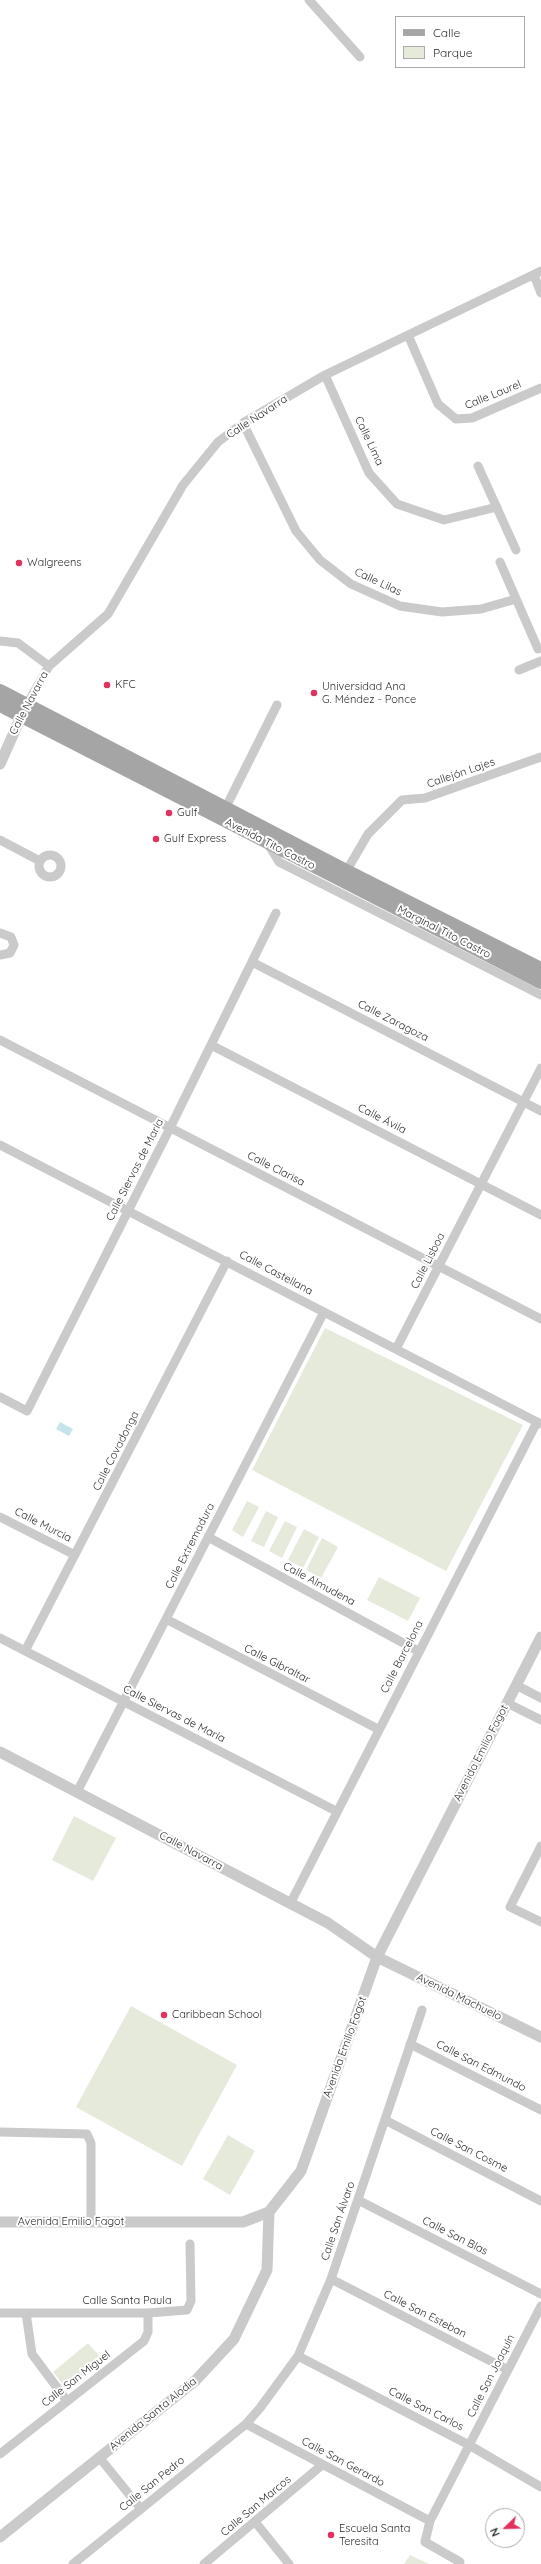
<!DOCTYPE html>
<meta charset="utf-8">
<style>
body{margin:0}
#map{position:relative;width:541px;height:2564px;overflow:hidden;background:#fff;font-family:Quicksand,sans-serif}
canvas{display:block}
.legend{position:absolute;left:395px;top:16px;width:130px;height:52px;box-sizing:border-box;background:#fff;border:1px solid #ababab;margin:0;padding:5px 7px;list-style:none;font-size:12px;color:#2d2d2d}
.legend li{display:flex;align-items:center;gap:8px;height:20px}
.legend b{width:20px;border:1px solid #ababab}
.north{position:absolute;left:485px;top:2508px;width:40px;height:40px;box-sizing:border-box;background:#fff;border:1px solid #ababab;border-radius:50%;rotate:247deg;font-size:11px;font-weight:700;line-height:16px;text-align:center;color:#2d2d2d}
.north::after{content:'';display:block;margin:auto;width:14px;height:18px;background:#e1325f;clip-path:polygon(50% 0,100% 100%,50% 72%,0 100%)}
</style>
<div id="map">
<canvas width="541" height="2564"></canvas>
<ul class="legend">
<li><b style="height:5px;background:#a5a5a5"></b>Calle</li>
<li><b style="height:11px;background:#e6eada"></b>Parque</li>
</ul>
<div class="north">N</div>
</div>
<script>
const c = document.querySelector('canvas').getContext('2d');
c.lineJoin = 'round';
function fill(path, color) { c.fillStyle = color; c.fill(path, 'evenodd'); }
const toPath = rows => new Path2D(rows.map(r => 'M' + r).join(''));
function stroke(path, color, width, dash) { c.strokeStyle = color; c.lineWidth = width; c.lineCap = dash ? 'butt' : 'round'; c.setLineDash(dash || []); c.stroke(path); }
function label(font, color, halo, rows, align = 'center') {
  c.font = font + ' Quicksand,sans-serif'; c.lineWidth = 4; c.setLineDash([]); c.textBaseline = 'middle'; c.strokeStyle = halo; c.fillStyle = color; for (const [text, x, y, turn = 0] of rows) {
    c.save(); c.translate(x, y); c.rotate((+turn || 0) * Math.PI / 180); c.textAlign = isNaN(turn) ? turn : align; if (halo) c.strokeText(text, 0, 0); c.fillText(text, 0, 0); c.restore();
  }
}
const green = toPath([
 [325,1328,523,1425,446,1571,252,1470],
 [247,1501,259,1507,243,1537,232,1530],
 [266,1511,278,1517,264,1547,251,1541],
 [285,1521,297,1527,282,1558,269,1551],
 [304,1529,319,1537,303,1568,288,1560],
 [322,1538,338,1547,321,1578,306,1570],
 [379,1577,420,1598,408,1621,367,1600],
 [74,1816,116,1838,93,1881,52,1860],
 [131,2006,237,2065,182,2166,76,2107],
 [228,2135,255,2151,230,2195,203,2179],
 [88,2343,102,2359,66,2388,53,2372],
 [410,2555,429,2564,404,2564]
]);
const water = toPath([
 [60,1422,73,1429,69,1436,56,1429]
]);
const minor = toPath([
 [309,0,360,57],
 [534,275,541,293],
 [408,335,438,404,456,419,472,418,541,388],
 [325,375,369,473,397,504,444,520,497,507],
 [243,423,296,531,320,560,351,584,400,606,442,612,481,609,516,599],
 [478,466,516,550],
 [500,562,538,649],
 [0,641,18,643,49,666],
 [519,670,541,661],
 [26,706,49,666,108,614,183,485,218,442,243,423,325,375,541,271],
 [226,807,277,705],
 [0,840,40,861],
 [268,844,279,862,541,995],
 '39 866a11 11 0 1 1 22 0a11 11 0 1 1-22 0Z',
 [344,875,368,834,402,800,425,798,541,757],
 [0,933,11,937,14,945,10,953,0,955],
 [252,962,541,1111],
 [0,1040,541,1319],
 [211,1045,541,1215],
 [0,1145,541,1424],
 [396,1349,541,1068],
 [0,1397,27,1411,170,1128,276,913],
 [0,1517,75,1555],
 [208,1537,418,1651],
 [166,1619,378,1729],
 [0,1638,336,1811],
 [25,1651,227,1261],
 [516,1685,541,1698],
 [507,1703,541,1720],
 [77,1792,324,1312],
 [541,1846,510,1907,541,1922],
 [290,1904,537,1422],
 [410,2044,541,2110],
 [385,2120,541,2201],
 [0,2132,87,2134,91,2143,91,2222],
 [358,2200,541,2294],
 [331,2279,508,2370],
 [0,2313,148,2313,187,2310,191,2301,190,2244],
 [26,2313,32,2354,67,2401],
 [298,2356,469,2445,541,2487],
 [246,2424,430,2521],
 [0,2454,144,2341,148,2332,148,2313],
 [99,2457,141,2509],
 [256,2523,289,2564],
 [460,2562,425,2542,430,2521,541,2306],
 [73,2564,246,2424,260,2408,298,2356,331,2279,422,2010],
 [204,2564,322,2465]
]);
const tertiary = toPath([
 [0,764,24,710],
 [0,1752,328,1923,377,1957,541,2037],
 [0,2222,243,2222,269,2212,301,2171,377,1957,541,1637],
 [0,2537,195,2381,234,2339,267,2270,269,2212]
]);
const primary = toPath([
 [0,691,346,871,541,969],
 [0,705,541,982]
]);
const markers = [
 [19,563,4,"#e1325f"],
 [107,685,4,"#e1325f"],
 [314,693,4,"#e1325f"],
 [169,813,4,"#e1325f"],
 [156,839,4,"#e1325f"],
 [164,2015,4,"#e1325f"],
 [331,2535,4,"#e1325f"]
];
const streetNames = [
 ["Calle Laurel",493,395,-22],
 ["Calle Navarra",257,417,-33],
 ["Calle Lima",369,441,65],
 ["Calle Lilas",378,582,25],
 ["Calle Navarra",29,703,-62],
 ["Callejón Lajes",461,773,-19],
 ["Avenida Tito Castro",270,844,27],
 ["Marginal Tito Castro",444,932,27],
 ["Calle Zaragoza",393,1021,27],
 ["Calle Ávila",382,1119,27],
 ["Calle Clarisa",276,1169,27],
 ["Calle Siervas de María",135,1170,-63],
 ["Calle Lisboa",428,1261,-63],
 ["Calle Castellana",276,1273,28],
 ["Calle Covadonga",116,1451,-63],
 ["Calle Murcia",43,1525,27],
 ["Calle Extremadura",190,1546,-63],
 ["Calle Almudena",319,1584,28],
 ["Calle Barcelona",402,1657,-63],
 ["Calle Gibraltar",277,1664,27],
 ["Calle Siervas de María",174,1714,27],
 ["Avenida Emilio Fagot",481,1753,-63],
 ["Calle Navarra",191,1851,28],
 ["Avenida Machuelo",459,1997,26],
 ["Avenida Emilio Fagot",345,2047,-70],
 ["Calle San Edmundo",481,2066,27],
 ["Calle San Cosme",469,2150,27],
 ["Calle San Álvaro",338,2221,-71],
 ["Avenida Emilio Fagot",71,2222],
 ["Calle San Blas",455,2236,27],
 ["Calle Santa Paula",127,2301],
 ["Calle San Esteban",425,2314,27],
 ["Calle San Joaquín",491,2376,-63],
 ["Calle San Miguel",76,2379,-38],
 ["Calle San Carlos",426,2409,27],
 ["Avenida Santa Alodia",153,2414,-39],
 ["Calle San Gerardo",343,2462,28],
 ["Calle San Pedro",152,2484,-39],
 ["Calle San Marcos",256,2506,-40]
];
const poiNames = [
 ["Walgreens",27,563],
 ["KFC",115,685],
 ["Universidad Ana",322,687],
 ["G. Méndez - Ponce",322,700],
 ["Gulf",177,813],
 ["Gulf Express",164,839],
 ["Caribbean School",172,2015],
 ["Escuela Santa",339,2529],
 ["Teresita",339,2542]
];
fill(green, '#e6eada');
fill(water, '#c6e3ea');
stroke(minor, '#cacaca', 9);
stroke(tertiary, '#cacaca', 11);
stroke(primary, '#a5a5a5', 14);
for (const [x, y, r, color] of markers) { const dot = new Path2D(); dot.arc(x, y, r, 0, 2 * Math.PI); c.fillStyle = color; c.fill(dot); stroke(dot, '#fff', 1.5); }
label('11px', '#2d2d2d', '#fff', streetNames);
label('11px', '#2d2d2d', '#fff', poiNames, 'left');
</script>
